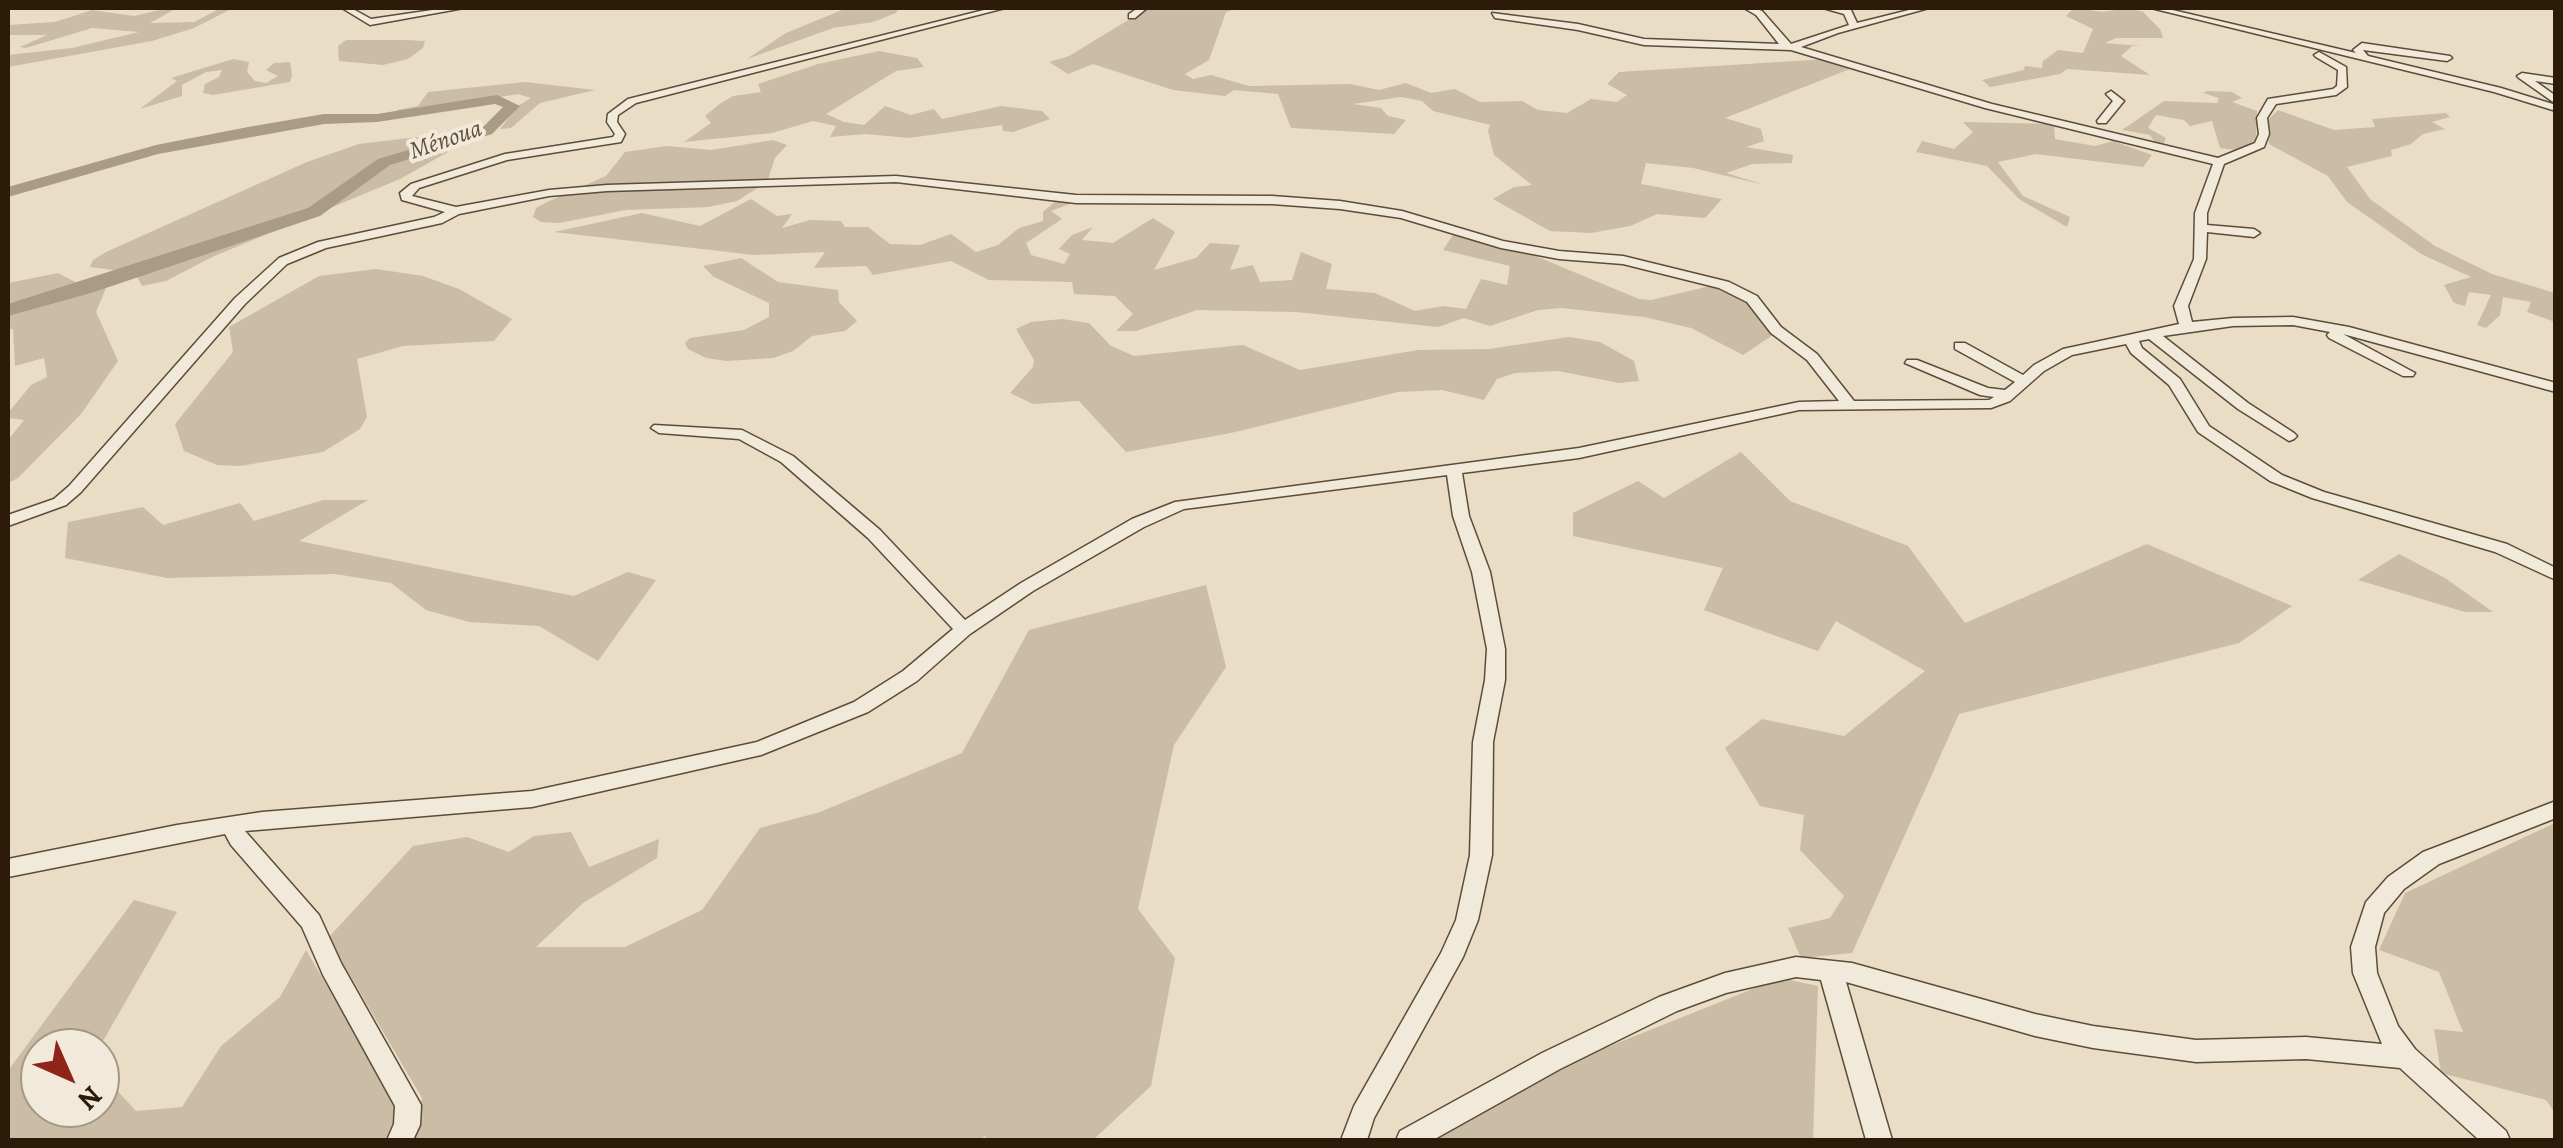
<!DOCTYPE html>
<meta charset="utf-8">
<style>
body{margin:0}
#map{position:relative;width:2563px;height:1148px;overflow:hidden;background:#eaddc5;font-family:Alegreya,serif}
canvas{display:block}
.frame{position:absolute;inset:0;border:10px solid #2d1b09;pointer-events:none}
.north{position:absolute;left:20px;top:1028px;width:100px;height:100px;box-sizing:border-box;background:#f1e9d9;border:2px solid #a39786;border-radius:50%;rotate:135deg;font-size:28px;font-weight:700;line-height:40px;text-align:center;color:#2d1b09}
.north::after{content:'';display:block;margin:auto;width:35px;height:45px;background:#8f2418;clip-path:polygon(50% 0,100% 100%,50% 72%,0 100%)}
</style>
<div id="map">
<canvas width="2563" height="1148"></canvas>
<div class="frame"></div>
<div class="north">N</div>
</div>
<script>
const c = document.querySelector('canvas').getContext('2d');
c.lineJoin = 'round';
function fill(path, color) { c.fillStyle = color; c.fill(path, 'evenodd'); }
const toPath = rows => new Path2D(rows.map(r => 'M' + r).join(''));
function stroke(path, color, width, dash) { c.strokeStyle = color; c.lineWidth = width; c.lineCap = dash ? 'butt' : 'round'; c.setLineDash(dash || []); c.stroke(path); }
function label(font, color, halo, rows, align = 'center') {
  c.font = font + ' Alegreya,serif'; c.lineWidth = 8; c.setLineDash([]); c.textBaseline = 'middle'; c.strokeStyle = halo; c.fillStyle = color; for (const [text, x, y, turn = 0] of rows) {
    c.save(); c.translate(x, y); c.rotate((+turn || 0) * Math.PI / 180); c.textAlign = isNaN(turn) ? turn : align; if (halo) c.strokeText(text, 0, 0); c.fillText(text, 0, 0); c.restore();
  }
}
const green = toPath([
 [168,8,177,8,150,23,194,22,221,8,233,8,194,28,152,41,8,67,8,55,72,48,139,32,92,28,26,48,20,47,47,35,8,35,8,25,55,22,92,10,134,16],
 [847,8,899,8,896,13,873,22,833,28,747,59,786,33],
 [1148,8,1240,8,1226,12,1209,60,1185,74,1193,79,1211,75,1249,86,1350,84,1379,90,1406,83,1431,93,1455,89,1480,102,1522,101,1538,110,1567,113,1591,99,1617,102,1627,95,1607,84,1619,72,1827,59,1855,67,1725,118,1761,129,1764,141,1746,147,1793,155,1792,163,1752,164,1726,173,1765,185,1693,168,1646,163,1641,184,1722,199,1705,218,1657,214,1630,226,1591,233,1550,231,1493,199,1514,187,1532,185,1494,155,1488,131,1490,125,1433,111,1422,101,1401,97,1353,104,1381,108,1388,116,1406,120,1394,134,1291,128,1278,94,1234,90,1225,96,1173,90,1093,64,1068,74,1049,62,1069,56],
 [2074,8,2103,12,2128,8,2143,12,2160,29,2163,38,2116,38,2105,43,2142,46,2132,46,2121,56,2150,75,2067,69,2060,74,1990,87,1982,80,2024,70,2025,66,2042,68,2043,61,2058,50,2083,53,2093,29,2066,16],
 [346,40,405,40,425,41,423,48,408,59,383,65,339,61,338,46],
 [879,51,917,58,924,67,896,71,826,114,844,122,864,125,885,106,911,115,934,109,942,119,1001,106,1042,111,1050,119,1013,132,1003,131,1002,125,909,138,866,134,830,137,836,126,813,121,772,133,684,142,711,123,705,116,721,103,733,96,761,92,758,84,818,64],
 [233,59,249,62,247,72,255,81,266,83,278,76,266,70,274,63,290,62,292,75,290,82,213,95,203,93,205,84,219,77,222,70,206,72,182,85,182,96,140,109,177,81,171,78],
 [525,82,595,90,540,103,511,128,500,129,518,106,531,98,518,94,398,114,397,110,418,106,428,92],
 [2207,91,2232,92,2242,98,2232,102,2257,111,2256,139,2245,151,2220,148,2212,121,2190,126,2184,120,2156,115,2148,128,2166,138,2163,145,2156,144,2150,135,2122,130,2164,101,2217,103,2219,98,2203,93],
 [2278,110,2334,130,2375,127,2372,119,2446,113,2450,117,2432,122,2445,129,2423,134,2411,144,2391,150,2392,156,2347,167,2370,199,2435,246,2492,274,2555,293,2555,322,2527,312,2531,302,2503,297,2500,315,2486,328,2477,325,2491,295,2469,292,2465,306,2454,303,2444,285,2471,277,2421,254,2347,202,2328,176,2269,144,2267,121],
 [1963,122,2054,124,2055,139,2095,146,2113,141,2152,155,2143,167,2036,154,1998,162,2023,196,2070,217,2067,227,2019,199,1987,166,1916,152,1922,141,1954,149,1973,132],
 [434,135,455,141,448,152,400,179,212,257,166,281,142,286,135,273,90,267,93,260,106,252,307,162,359,144],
 [773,140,787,145,775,158,767,182,737,201,708,207,626,210,559,223,541,222,533,217,536,208,545,203,606,176,625,152,667,146,711,150],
 [751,199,777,216,792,214,782,228,810,220,841,221,845,227,868,227,890,244,920,245,951,234,976,252,998,245,1019,228,1043,221,1043,212,1057,200,1072,203,1051,211,1062,219,1026,243,1031,255,1064,264,1070,254,1059,249,1072,235,1093,227,1082,240,1113,243,1153,218,1175,232,1154,270,1196,258,1210,243,1240,245,1230,270,1253,265,1260,282,1292,280,1301,252,1332,264,1326,289,1375,293,1415,311,1443,306,1466,309,1481,279,1507,285,1510,266,1443,250,1453,235,1521,250,1639,299,1651,300,1710,286,1748,301,1776,333,1743,355,1691,328,1644,317,1561,308,1538,310,1490,326,1464,318,1438,327,1296,312,1197,310,1136,331,1116,331,1133,314,1115,296,1074,294,1072,282,989,280,951,261,873,275,866,266,814,268,825,252,754,255,554,232,642,213,700,226],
 [741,258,778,282,838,290,839,302,857,321,845,331,812,336,793,351,773,358,727,361,706,358,688,349,685,343,690,338,744,330,769,317,769,303,714,277,703,266],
 [376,269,423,276,459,289,512,319,494,341,403,346,357,359,367,417,360,429,323,452,240,466,217,465,184,451,175,424,233,352,229,327,319,276],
 [58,273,81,285,84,292,106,288,96,312,118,361,81,414,18,478,8,483,8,440,24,420,8,418,8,413,31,385,47,377,44,358,15,366,13,329,8,330,8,283],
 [1062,319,1089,323,1111,346,1134,356,1243,345,1300,370,1418,350,1489,349,1569,337,1600,342,1634,361,1639,381,1619,383,1558,371,1515,373,1497,379,1484,400,1442,390,1398,392,1231,433,1126,452,1079,401,1033,404,1010,393,1033,367,1034,360,1016,329,1031,322],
 [1741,452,1790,501,1908,546,1965,623,2147,544,2292,606,2239,643,1959,714,1852,953,1801,958,1788,928,1830,918,1844,896,1800,850,1804,815,1760,806,1725,748,1762,719,1844,736,1925,671,1836,621,1818,651,1704,610,1723,568,1573,536,1573,513,1638,481,1664,498],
 [323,500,368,500,299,541,574,596,628,572,656,580,598,661,539,626,469,622,426,610,391,583,335,574,167,578,65,558,68,522,143,507,163,525,240,503,254,521],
 [2399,554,2445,578,2493,612,2465,612,2358,580],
 [1206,585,1226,667,1174,745,1138,909,1175,958,1151,1086,1093,1140,987,1140,985,1136,979,1140,412,1140,422,1098,328,938,413,846,467,837,509,852,534,836,571,832,589,867,659,839,657,858,583,903,536,947,625,947,702,910,760,828,820,812,962,753,1029,630],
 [2555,823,2555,1113,2546,1100,2441,1073,2434,1029,2463,1032,2439,972,2379,950,2405,893],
 [134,900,177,912,99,1048,40,1048,40,1108,100,1108,100,1072,136,1111,182,1107,221,1046,280,997,306,950,399,1110,385,1140,8,1140,10,1068],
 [1780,978,1818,986,1813,1140,1432,1140,1590,1054]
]);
const river = toPath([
 [497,95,520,106,492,134,390,165,320,216,91,293,8,316,8,304,308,208,378,159,482,128,503,107,495,104,377,122,324,124,158,154,8,197,8,187,156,145,248,127,324,114,377,114,497,95]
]);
const minor = toPath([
 [342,8,351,8,371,19,446,8,464,8,370,25,342,8],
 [992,8,1005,8,636,103,618,115,617,122,625,134,621,142,507,160,419,188,412,196,456,207,549,190,607,185,896,176,1076,195,1272,196,1340,201,1402,211,1503,241,1559,251,1623,256,1729,282,1757,296,1781,327,1817,354,1854,401,1989,400,1994,397,1980,395,1905,363,1907,360,1917,360,1988,388,2005,390,2015,382,1955,349,1955,343,1965,343,2023,375,2034,365,2063,349,2179,324,2174,306,2194,259,2195,213,2213,164,1985,108,1791,50,1644,45,1578,30,1495,18,1492,13,1578,24,1644,39,1779,44,1756,15,1744,8,1754,8,1762,11,1791,44,1849,25,1844,14,1823,8,1851,10,1857,23,1917,8,1929,8,1838,33,1801,47,1992,104,2218,158,2255,143,2259,134,2257,118,2268,99,2333,89,2337,86,2338,70,2316,57,2314,55,2319,52,2346,67,2347,87,2336,95,2276,104,2267,118,2269,134,2264,147,2224,164,2207,213,2207,225,2254,229,2260,233,2254,237,2207,232,2206,259,2188,306,2192,322,2233,318,2293,317,2349,327,2556,383,2556,392,2343,334,2415,373,2413,376,2403,376,2329,338,2327,335,2330,332,2293,325,2233,326,2163,336,2248,403,2294,433,2297,436,2294,439,2289,441,2238,409,2149,339,2139,341,2142,348,2180,379,2209,426,2282,475,2324,492,2507,544,2556,568,2556,580,2495,552,2312,498,2270,481,2198,432,2169,385,2131,353,2126,344,2072,355,2044,371,2010,401,1991,408,1799,410,1579,458,1462,473,1469,516,1490,572,1505,649,1505,680,1493,742,1492,855,1478,920,1463,957,1374,1118,1367,1140,1341,1140,1354,1106,1441,953,1456,920,1470,855,1473,742,1485,680,1487,649,1472,572,1453,516,1447,475,1184,509,1144,527,1033,591,970,634,917,681,868,712,761,755,532,807,245,831,319,915,341,963,421,1105,420,1125,413,1140,387,1140,394,1124,395,1106,323,975,302,927,231,845,225,834,8,877,8,859,177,825,262,812,532,791,757,742,854,702,903,671,953,629,868,538,781,462,739,439,659,433,651,428,654,425,742,430,793,456,880,530,965,620,1021,583,1132,519,1175,502,1579,448,1799,402,1839,401,1807,360,1771,333,1747,302,1719,288,1623,264,1559,259,1501,248,1401,218,1340,209,1272,204,1076,203,896,182,607,191,549,196,459,214,442,223,326,248,287,264,245,304,81,492,66,505,8,526,8,515,54,499,69,486,235,298,279,258,318,242,434,217,445,212,402,200,400,193,411,184,505,154,613,137,615,134,607,122,608,114,628,99,992,8],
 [1138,8,1147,8,1135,18,1129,18,1129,14,1138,8],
 [2151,8,2164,8,2356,53,2353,50,2362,43,2450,56,2452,58,2447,61,2363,50,2368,56,2501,88,2556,105,2556,111,2494,92,2151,8],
 [2522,73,2556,78,2556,84,2535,81,2556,96,2556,104,2519,78,2517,76,2522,73],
 [2111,91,2124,101,2106,123,2098,123,2097,121,2113,101,2106,94,2111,91],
 [2556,801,2556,818,2439,864,2404,889,2384,913,2375,947,2377,973,2398,1026,2415,1049,2506,1131,2510,1140,2479,1140,2400,1068,2306,1059,2196,1062,2093,1048,2035,1036,1846,982,1892,1140,1866,1140,1821,980,1796,977,1726,993,1677,1011,1560,1069,1433,1140,1396,1140,1400,1131,1542,1053,1659,997,1725,973,1796,957,1852,963,2035,1014,2093,1026,2196,1040,2306,1037,2382,1044,2353,973,2351,947,2366,902,2388,877,2423,852,2556,801]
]);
const farWaternames = [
 ["Ménoua",446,141,-19]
];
fill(green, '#cabca5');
fill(river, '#aa9b85');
stroke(minor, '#5c4c38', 3);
fill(minor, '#f1e9d9');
label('italic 25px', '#5f4e3b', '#f1e9d9', farWaternames);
</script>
